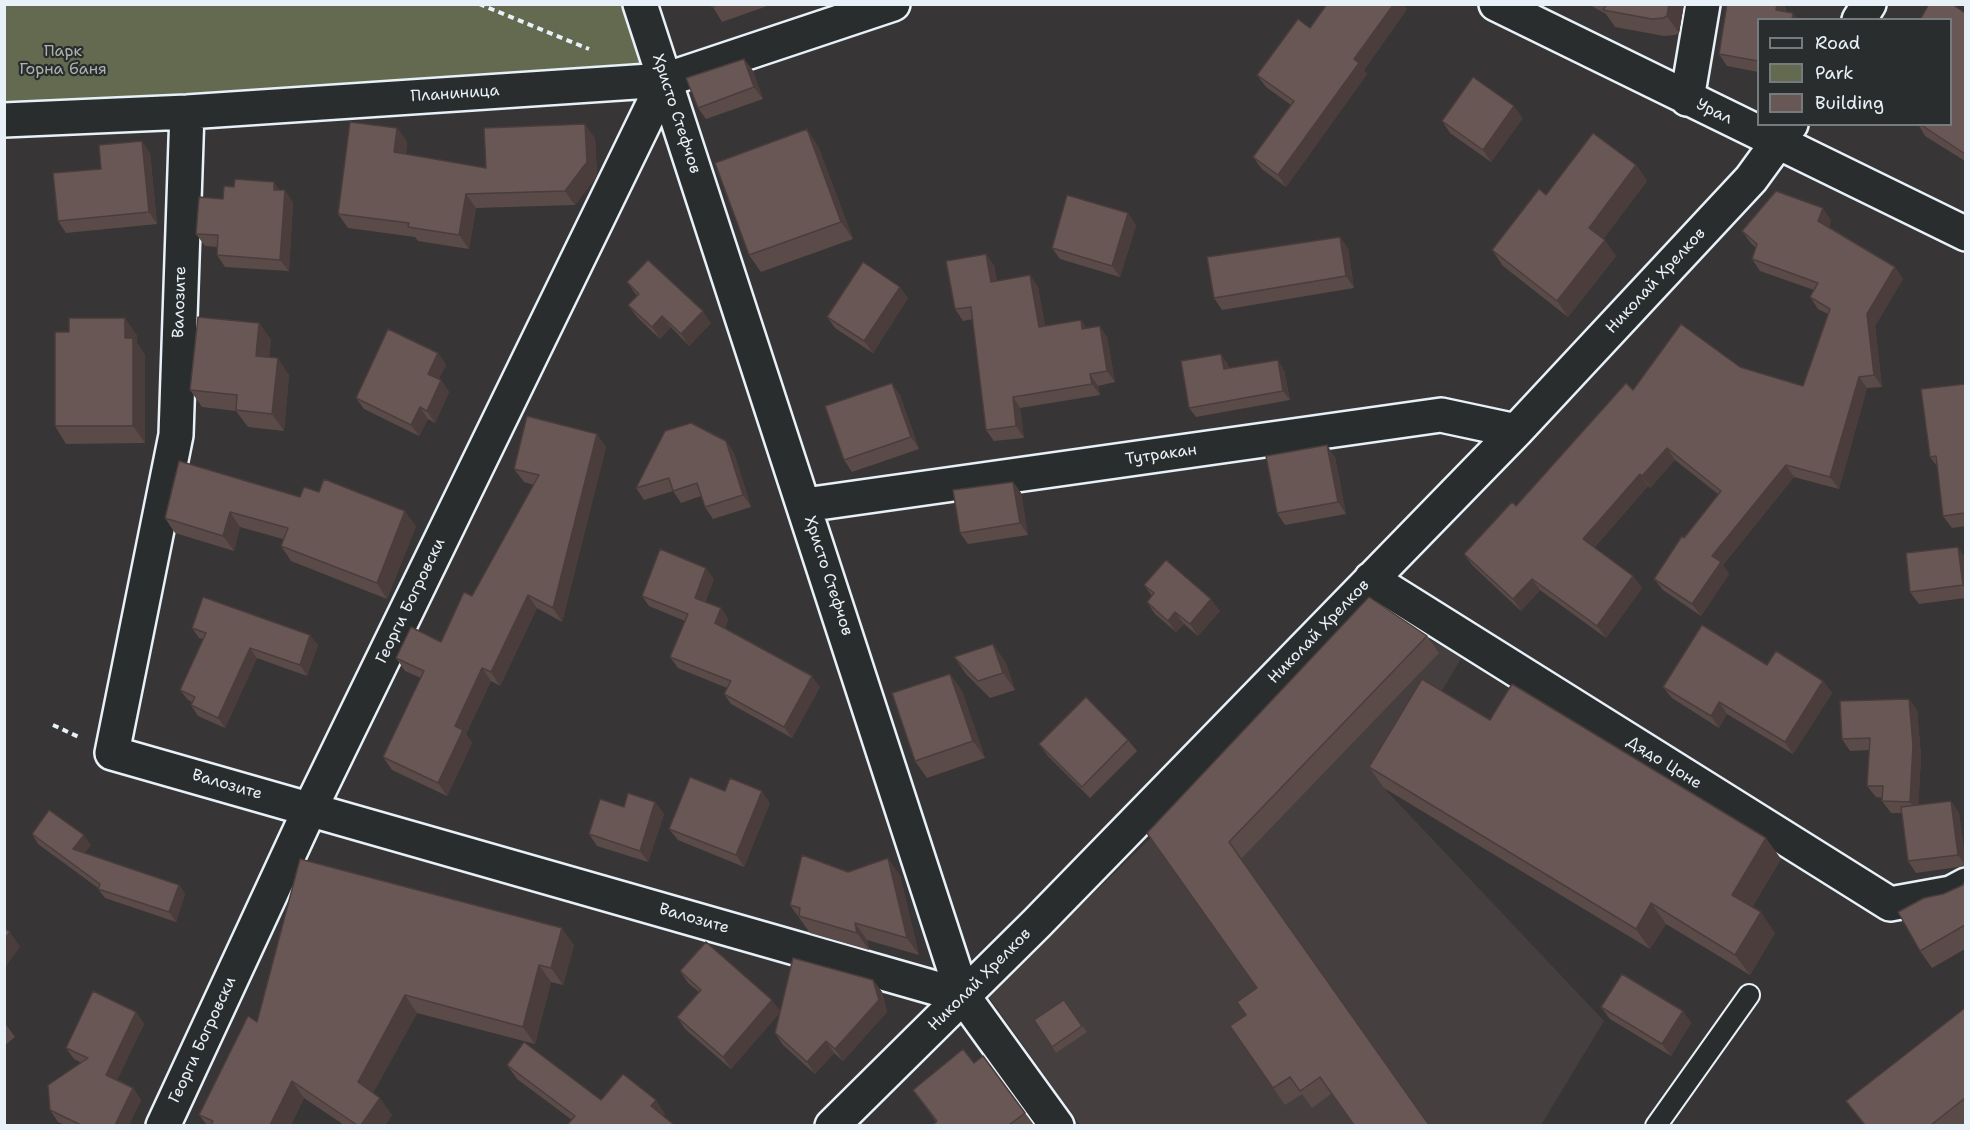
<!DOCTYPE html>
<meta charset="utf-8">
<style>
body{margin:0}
#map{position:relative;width:1970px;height:1130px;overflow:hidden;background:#373536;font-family:"Shantell Sans",sans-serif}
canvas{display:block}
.frame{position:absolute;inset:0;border:6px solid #e8f1f8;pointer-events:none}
.legend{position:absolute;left:1757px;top:18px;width:195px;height:108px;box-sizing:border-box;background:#2a2d2e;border:2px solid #767b7f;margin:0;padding:8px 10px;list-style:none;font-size:18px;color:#e8f1f8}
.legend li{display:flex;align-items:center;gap:12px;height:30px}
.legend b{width:30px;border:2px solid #767b7f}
</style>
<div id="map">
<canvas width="1970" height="1130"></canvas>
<div class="frame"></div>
<ul class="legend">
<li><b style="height:8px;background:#2a2d2e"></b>Road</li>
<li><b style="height:16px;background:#646a50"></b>Park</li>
<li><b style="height:16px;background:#695755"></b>Building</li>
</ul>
</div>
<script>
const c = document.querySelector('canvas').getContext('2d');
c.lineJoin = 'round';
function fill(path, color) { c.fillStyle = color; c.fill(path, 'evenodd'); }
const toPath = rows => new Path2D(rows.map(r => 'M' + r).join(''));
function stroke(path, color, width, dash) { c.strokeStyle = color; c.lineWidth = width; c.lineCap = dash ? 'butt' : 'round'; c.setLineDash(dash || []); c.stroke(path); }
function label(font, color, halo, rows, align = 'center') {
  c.font = font + ' "Shantell Sans",sans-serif'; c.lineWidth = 4.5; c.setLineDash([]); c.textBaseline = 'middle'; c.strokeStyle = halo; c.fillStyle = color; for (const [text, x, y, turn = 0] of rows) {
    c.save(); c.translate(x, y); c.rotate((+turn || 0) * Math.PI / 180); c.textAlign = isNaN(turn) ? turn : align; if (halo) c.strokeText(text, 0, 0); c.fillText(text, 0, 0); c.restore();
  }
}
const built = toPath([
 [1381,614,1462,657,1384,788,1604,1021,1541,1125,1081,1126,988,996]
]);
const green = toPath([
 [4,5,640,5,665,80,5,120]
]);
const path = toPath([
 [479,4,589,49],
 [53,725,81,738]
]);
const service = toPath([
 [1656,1126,1749,995]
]);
const minor = toPath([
 [640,4,963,996,1057,1126],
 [1496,4,1966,234],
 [1859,20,1869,4],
 [1687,99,1703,4],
 [187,112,176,435,112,753,963,996],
 [4,120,187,112,665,80,893,4],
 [805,505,1441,415,1516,431],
 [1371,579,1890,904,1951,893,1966,885],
 [163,1126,310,809,665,80],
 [832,1126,1037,923,1516,431,1751,179,1791,124]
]);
const wall = toPath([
 [711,4,773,4,722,22],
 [1588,4,1684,4,1679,33,1675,35,1664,36,1615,27,1606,14],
 [1727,4,1783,4,1786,9,1786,12,1793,13,1797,20,1758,20,1758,72,1727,66,1719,54],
 [1407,9,1364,70,1367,74,1286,187,1262,169,1253,157,1291,105,1266,87,1257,75,1310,28],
 [1965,13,1965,161,1925,136,1918,124,1950,124],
 [744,59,753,71,763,99,706,119,698,108],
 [1523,118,1491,162,1450,133,1442,121],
 [397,128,407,142,406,154,486,168,595,138,597,176,575,205,476,208,469,249,418,241,415,237,348,228,338,214],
 [818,146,853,239,761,272,749,255],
 [150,153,157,224,66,233,58,221,101,169],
 [1636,165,1647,181,1603,239,1616,256,1568,317,1503,266,1492,250,1546,195],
 [280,190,293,202,289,271,225,267,217,255,217,247,205,246,196,234,223,199],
 [1831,220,1829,227,1895,267,1903,279,1875,326,1882,387,1867,388,1839,489,1794,477,1723,565,1729,574,1701,616,1663,590,1654,579,1718,494,1675,460,1650,488,1648,486,1594,548,1633,576,1642,588,1606,638,1540,590,1521,611,1473,566,1464,554,1516,506,1633,390,1740,367,1803,386,1828,314,1818,309,1810,297,1814,290,1760,271,1752,259,1756,248,1750,242,1742,231],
 [1136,225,1120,277,1060,259,1052,248],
 [1340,237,1348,249,1354,288,1222,310,1214,298],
 [994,265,997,281,1030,275,1038,287,1045,326,1087,328,1107,337,1115,382,1098,386,1100,395,1020,408,1024,438,994,441,986,430,973,319,963,321,955,309],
 [627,282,711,323,689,346,671,327,660,339,637,317,628,305,637,296],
 [908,298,873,353,835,328,827,317],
 [259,323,271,340,269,357,289,375,284,431,248,427,236,411,202,407,190,390],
 [137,335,137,343,145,355,145,443,66,444,55,426],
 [438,353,446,365,439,379,441,380,449,392,435,423,428,419,419,436,364,409,356,398],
 [1228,364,1229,369,1284,370,1290,400,1196,417,1189,408],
 [1965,384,1965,526,1952,528,1943,516,1937,466,1930,457],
 [900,395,919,449,852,472,844,460],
 [726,441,734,453,751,507,713,519,705,507,701,496,681,503,673,491,644,500,636,488],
 [606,447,562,622,537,608,500,686,491,681,466,734,472,743,447,796,392,770,383,757,421,678,405,671,396,658,441,642,472,596,534,485,524,482,514,469],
 [1335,457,1346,514,1285,525,1277,513],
 [1013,482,1021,493,1028,535,968,544,960,533],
 [300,497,416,526,387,599,291,561,281,546,283,539,240,527,234,551,175,533,165,518],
 [1965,557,1965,598,1919,604,1910,592],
 [714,579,705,602,721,608,728,619,725,628,820,687,792,738,731,704,724,694,727,688,678,668,670,657,685,621,649,606,642,596],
 [1144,585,1220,611,1198,636,1184,624,1176,632,1155,614,1147,602,1152,596],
 [192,628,318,645,307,676,257,658,225,728,198,716,191,705,192,702,188,700,180,690,203,639,199,638],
 [1427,636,1439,653,1241,859,1331,1094,1312,1108,1302,1094,1285,1105,1230,1026,1246,1015,1257,988,1147,833],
 [954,657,1005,661,1015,690,990,698,966,674],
 [1767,665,1823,681,1832,693,1793,754,1727,714,1719,728,1672,698,1663,687],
 [950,674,962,691,985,758,927,778,915,761],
 [1909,699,1917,710,1921,757,1918,805,1951,801,1959,813,1965,858,1965,866,1916,873,1908,861,1902,813,1891,813,1882,801,1882,798,1876,797,1867,786,1870,750,1850,751,1842,739],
 [1490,720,1781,859,1752,907,1775,933,1750,975,1666,924,1650,949,1384,788,1369,767],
 [1128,740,1137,751,1090,798,1048,756,1039,744],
 [725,791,770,803,744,867,678,840,669,829],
 [655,802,664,814,648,862,597,846,589,834,624,807],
 [32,834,91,845,84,853,179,885,185,894,176,922,105,898,98,889,98,888,38,844],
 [848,872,900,875,919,955,867,940,869,950,810,933,790,905],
 [1965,881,1965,949,1932,968,1920,951],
 [574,945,563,985,551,982,535,1044,417,1013,373,1093,392,1115,385,1125,344,1125,304,1098,291,1125,207,1125,199,1115,257,1022],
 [680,971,780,1011,873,980,882,992,887,1012,843,1061,834,1053,815,1074,783,1045,775,1033,780,1012,731,1069,685,1029,677,1017,699,992,688,983],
 [1064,1000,1087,1032,1056,1053,1034,1020],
 [1601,1007,1683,1011,1691,1023,1671,1056,1610,1019],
 [1965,1008,1965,1125,1864,1125,1846,1101],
 [136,1012,144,1024,117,1080,133,1088,141,1100,129,1125,65,1125,58,1122,50,1110,82,1063,74,1059,66,1048],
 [4,1022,15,1037,4,1046],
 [983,1056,1034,1125,933,1125,936,1122,913,1090,974,1063],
 [507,1065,601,1100,665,1114,663,1117,674,1125,567,1125,572,1120,517,1079]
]);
const shadedWall = toPath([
 [1394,4,1404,4,1407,9,1364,70,1367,74,1286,187,1278,175,1354,59],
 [1669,4,1684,4,1679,33,1667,16],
 [1777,4,1783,4,1786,9,1784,20,1776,10],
 [1793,13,1797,20,1792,20],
 [744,59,753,71,763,99,754,87],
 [1514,106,1523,118,1491,162,1483,150],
 [585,124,595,138,597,176,575,205,565,191],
 [397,128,407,142,404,166,394,152],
 [807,129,818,146,853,239,841,222],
 [142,141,150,153,157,224,149,212],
 [1636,165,1647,181,1600,244,1589,228],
 [274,182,282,193,274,190],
 [285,190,293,202,289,271,280,260],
 [466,194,476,208,469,249,459,235],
 [1823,208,1831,220,1827,233,1818,221],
 [1128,213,1136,225,1120,277,1112,266],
 [1340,237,1348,249,1354,288,1346,276],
 [1605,240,1616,256,1568,317,1557,301],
 [986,254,994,265,999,293,991,282],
 [1895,267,1903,279,1875,326,1882,387,1874,375,1867,314],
 [1030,275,1038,287,1047,338,1039,327],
 [900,287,908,298,873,353,864,341],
 [703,311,711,323,689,346,681,334],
 [662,316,671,327,660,339,652,327],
 [125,318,137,335,137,343,145,355,145,443,133,426,125,338],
 [1081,320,1089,331,1082,329],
 [259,323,271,340,268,373,256,356],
 [1100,326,1107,337,1115,382,1107,371],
 [438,353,446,365,436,385,428,374],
 [1221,354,1228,364,1231,379,1224,369],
 [278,358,289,375,284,431,272,414],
 [1278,360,1284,370,1290,400,1283,391],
 [1090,374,1098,386,1100,395,1092,384],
 [1859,377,1867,388,1839,489,1830,477],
 [441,380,449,392,435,423,427,411],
 [892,383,900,395,919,449,911,437],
 [1013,397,1020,408,1024,438,1016,426],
 [420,407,428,419,419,436,411,425],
 [597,434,606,447,562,622,553,608],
 [726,441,734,453,751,507,743,495],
 [1327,445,1335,457,1346,514,1338,502],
 [1667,448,1675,460,1650,488,1642,476],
 [1786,465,1794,477,1723,565,1729,574,1701,616,1692,604,1712,556],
 [1640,474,1648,486,1591,551,1583,539],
 [1013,482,1021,493,1028,535,1020,523],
 [405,511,416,526,387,599,377,583],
 [230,512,240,527,234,551,223,536],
 [1958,547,1965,557,1965,588,1963,585],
 [706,568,714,579,702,608,695,598],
 [1633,576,1642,588,1606,638,1597,626],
 [1532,579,1540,590,1521,611,1513,599],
 [528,595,537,608,500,686,491,672],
 [1211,599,1220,611,1198,636,1190,624],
 [721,608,728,619,722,634,715,623],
 [1175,612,1184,624,1176,632,1168,621],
 [310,635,318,645,307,676,300,665],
 [993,644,1005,661,1015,690,1003,673],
 [250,648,257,658,225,728,218,718],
 [482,668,491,681,466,734,472,743,447,796,438,783,455,726],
 [950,674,962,691,985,758,973,741],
 [812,676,820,687,792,738,784,727],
 [1823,681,1832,693,1793,754,1785,742],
 [1909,699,1917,710,1921,757,1918,814,1910,802],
 [1719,702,1727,714,1719,728,1711,716],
 [762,791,770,803,744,867,736,855],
 [1951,801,1959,813,1965,858,1965,865,1958,855],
 [655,802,664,814,648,862,640,851],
 [84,835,91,845,80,859,73,849],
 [1766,838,1781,859,1746,916,1732,895],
 [888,858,900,875,919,955,907,938],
 [179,885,185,894,176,922,169,912],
 [1651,903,1666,924,1650,949,1636,929],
 [1761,912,1775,933,1750,975,1735,955],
 [855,923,867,940,869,950,857,933],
 [562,928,574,945,563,985,551,968],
 [10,932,20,947,4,969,4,940],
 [539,965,551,982,535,1044,523,1027],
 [873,980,882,992,887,1012,843,1061,835,1049],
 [405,995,417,1013,370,1099,358,1082],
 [772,1000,781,1012,731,1069,723,1057],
 [1683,1011,1691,1023,1671,1056,1662,1044],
 [136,1012,144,1024,114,1087,106,1075],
 [826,1041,834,1053,815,1074,807,1062],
 [292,1081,304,1098,291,1125,270,1125],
 [133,1088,141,1100,129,1125,115,1125],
 [380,1098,392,1115,385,1125,361,1125],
 [656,1100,665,1114,661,1120,651,1106]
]);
const building = toPath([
 [711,4,720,4,712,7,711,4],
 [1327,4,1394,4,1354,59,1359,63,1278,175,1253,157,1294,101,1257,75,1298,19,1310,28,1327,4],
 [1607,4,1669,4,1667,16,1663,18,1652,19,1603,10,1607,4],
 [1727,4,1777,4,1776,10,1793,13,1792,20,1758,20,1758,61,1719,54,1727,4],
 [1929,4,1952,4,1965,13,1965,154,1920,124,1950,124,1950,20,1920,20,1929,4],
 [744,59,754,87,698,108,686,78,744,59],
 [1473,77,1514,106,1483,150,1442,121,1473,77],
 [350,122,397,128,394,152,486,168,484,128,585,124,587,162,565,191,466,194,459,235,408,227,409,223,338,214,350,122],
 [807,129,841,222,749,255,715,163,807,129],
 [1593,133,1636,165,1589,228,1605,240,1557,301,1492,250,1539,189,1546,195,1593,133],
 [142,141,149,212,58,221,53,173,101,169,99,145,142,141],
 [235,179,274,182,274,190,285,190,280,260,217,255,218,235,196,234,199,197,223,199,224,186,234,187,235,179],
 [1776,191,1823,208,1818,221,1895,267,1867,314,1874,375,1859,377,1830,477,1786,465,1712,556,1721,562,1692,604,1654,579,1682,536,1684,538,1721,491,1667,448,1642,476,1640,474,1583,539,1633,576,1597,626,1532,579,1513,599,1464,554,1512,502,1516,506,1626,383,1633,390,1681,324,1740,367,1803,386,1830,309,1810,297,1818,283,1752,259,1757,244,1742,231,1776,191],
 [1067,195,1128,213,1112,266,1052,248,1067,195],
 [1340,237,1346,276,1214,298,1207,257,1340,237],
 [986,254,991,282,1030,275,1039,327,1081,320,1082,329,1100,326,1107,371,1090,374,1092,384,1013,397,1016,426,986,430,971,307,955,309,946,261,986,254],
 [648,260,703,311,681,334,662,316,652,327,628,305,639,294,627,282,648,260],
 [863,262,900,287,864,341,827,317,863,262],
 [198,317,259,323,256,356,278,358,272,414,236,410,237,395,190,390,198,317],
 [69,318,125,318,125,338,133,338,133,426,55,426,55,332,69,332,69,318],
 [388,329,438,353,428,374,441,380,427,411,420,407,411,425,356,398,388,329],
 [1221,354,1224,369,1278,360,1283,391,1189,408,1181,361,1221,354],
 [892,383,911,437,844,460,825,406,892,383],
 [1965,384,1965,513,1943,516,1936,456,1930,457,1921,389,1965,384],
 [527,416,597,434,553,608,528,595,491,672,482,668,455,726,463,730,438,783,383,757,424,671,396,658,411,627,441,642,464,592,472,596,539,475,514,469,527,416],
 [691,423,726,441,743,495,705,507,697,483,673,491,669,478,636,488,665,431,691,423],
 [1327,445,1338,502,1277,513,1266,456,1327,445],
 [179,461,300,497,304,487,319,492,324,479,405,511,377,583,281,546,288,528,230,512,223,536,165,518,179,461],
 [1013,482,1020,523,960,533,953,490,1013,482],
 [1958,547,1963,585,1910,592,1906,553,1958,547],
 [660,549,706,568,695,598,721,608,715,623,812,676,784,727,724,694,731,681,670,657,688,614,642,596,660,549],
 [1166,560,1211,599,1190,624,1175,612,1168,621,1147,602,1154,593,1144,585,1166,560],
 [203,597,310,635,300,665,250,648,218,718,191,705,195,697,180,690,206,633,192,628,203,597],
 [1369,597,1427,636,1229,842,1429,1125,1354,1125,1320,1077,1300,1091,1290,1077,1273,1088,1230,1026,1246,1015,1237,1002,1257,988,1147,833,1369,597],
 [1702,625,1767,665,1776,651,1823,681,1785,742,1719,702,1711,716,1663,687,1702,625],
 [993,644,1003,673,978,681,954,657,993,644],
 [950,674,973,741,915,761,892,693,950,674],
 [1422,679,1490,720,1512,684,1766,838,1732,895,1761,912,1735,955,1651,903,1636,929,1369,767,1422,679],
 [1086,697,1128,740,1082,787,1039,744,1086,697],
 [1909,699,1913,745,1910,802,1882,801,1883,786,1867,786,1870,738,1842,739,1840,701,1909,699],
 [690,777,725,791,730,778,762,791,736,855,669,829,690,777],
 [628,793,655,802,640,851,589,834,600,799,624,807,628,793],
 [1951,801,1958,855,1908,861,1901,807,1951,801],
 [49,810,84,835,73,849,179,885,169,912,98,889,100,884,32,834,49,810],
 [802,855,848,872,888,858,907,938,855,923,857,933,799,916,800,908,790,905,802,855],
 [300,859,562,928,551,968,539,965,523,1027,405,995,358,1082,380,1098,361,1125,357,1125,292,1081,270,1125,211,1125,213,1121,199,1115,248,1016,257,1022,300,859],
 [1965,881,1965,925,1920,951,1898,912,1924,898,1943,894,1963,885,1965,881],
 [4,928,10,932,4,940,4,928],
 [706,942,772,1000,723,1057,677,1017,701,990,680,971,706,942],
 [793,958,873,980,879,1000,835,1049,826,1041,807,1062,775,1033,793,958],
 [1622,974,1683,1011,1662,1044,1601,1007,1622,974],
 [93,991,136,1012,106,1075,133,1088,115,1125,81,1125,50,1110,48,1085,88,1058,66,1048,93,991],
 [1064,1000,1082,1026,1052,1047,1034,1020,1064,1000],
 [1965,1008,1965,1098,1931,1125,1865,1125,1846,1101,1965,1008],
 [524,1042,601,1100,623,1074,656,1100,651,1106,673,1124,672,1125,567,1125,575,1116,507,1065,524,1042],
 [963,1049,974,1063,983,1056,1025,1113,1009,1125,933,1125,937,1121,913,1090,963,1049]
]);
const parkNames = [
 ["Парк",63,52],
 ["Горна баня",63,70]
];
const streetNames = [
 ["Планиница",455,94,-4],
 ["Урал",1714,112,26],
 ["Христо Стефчов",676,114,72],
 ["Николай Хрелков",1656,281,-47],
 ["Валозите",180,302,-88],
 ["Тутракан",1161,455,-8],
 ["Христо Стефчов",828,576,72],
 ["Георги Богровски",411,601,-64],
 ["Николай Хрелков",1319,632,-46],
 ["Дядо Цоне",1664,763,32],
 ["Валозите",227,785,16],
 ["Валозите",694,919,16],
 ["Николай Хрелков",980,980,-45],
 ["Георги Богровски",203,1040,-65]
];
fill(built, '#463f3f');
fill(green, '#646a50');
stroke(service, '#e8f1f8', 24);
stroke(minor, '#e8f1f8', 38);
stroke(path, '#e8f1f8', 4, [6, 4.5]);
stroke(service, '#2a2d2e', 20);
stroke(minor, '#2a2d2e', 33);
fill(wall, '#5a4b49');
fill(shadedWall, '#4a3d3c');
fill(building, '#695755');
stroke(building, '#4a3d3c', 1.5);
label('16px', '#adb4ac', '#2a2d2e', parkNames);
label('16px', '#e8f1f8', '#2a2d2e', streetNames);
</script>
